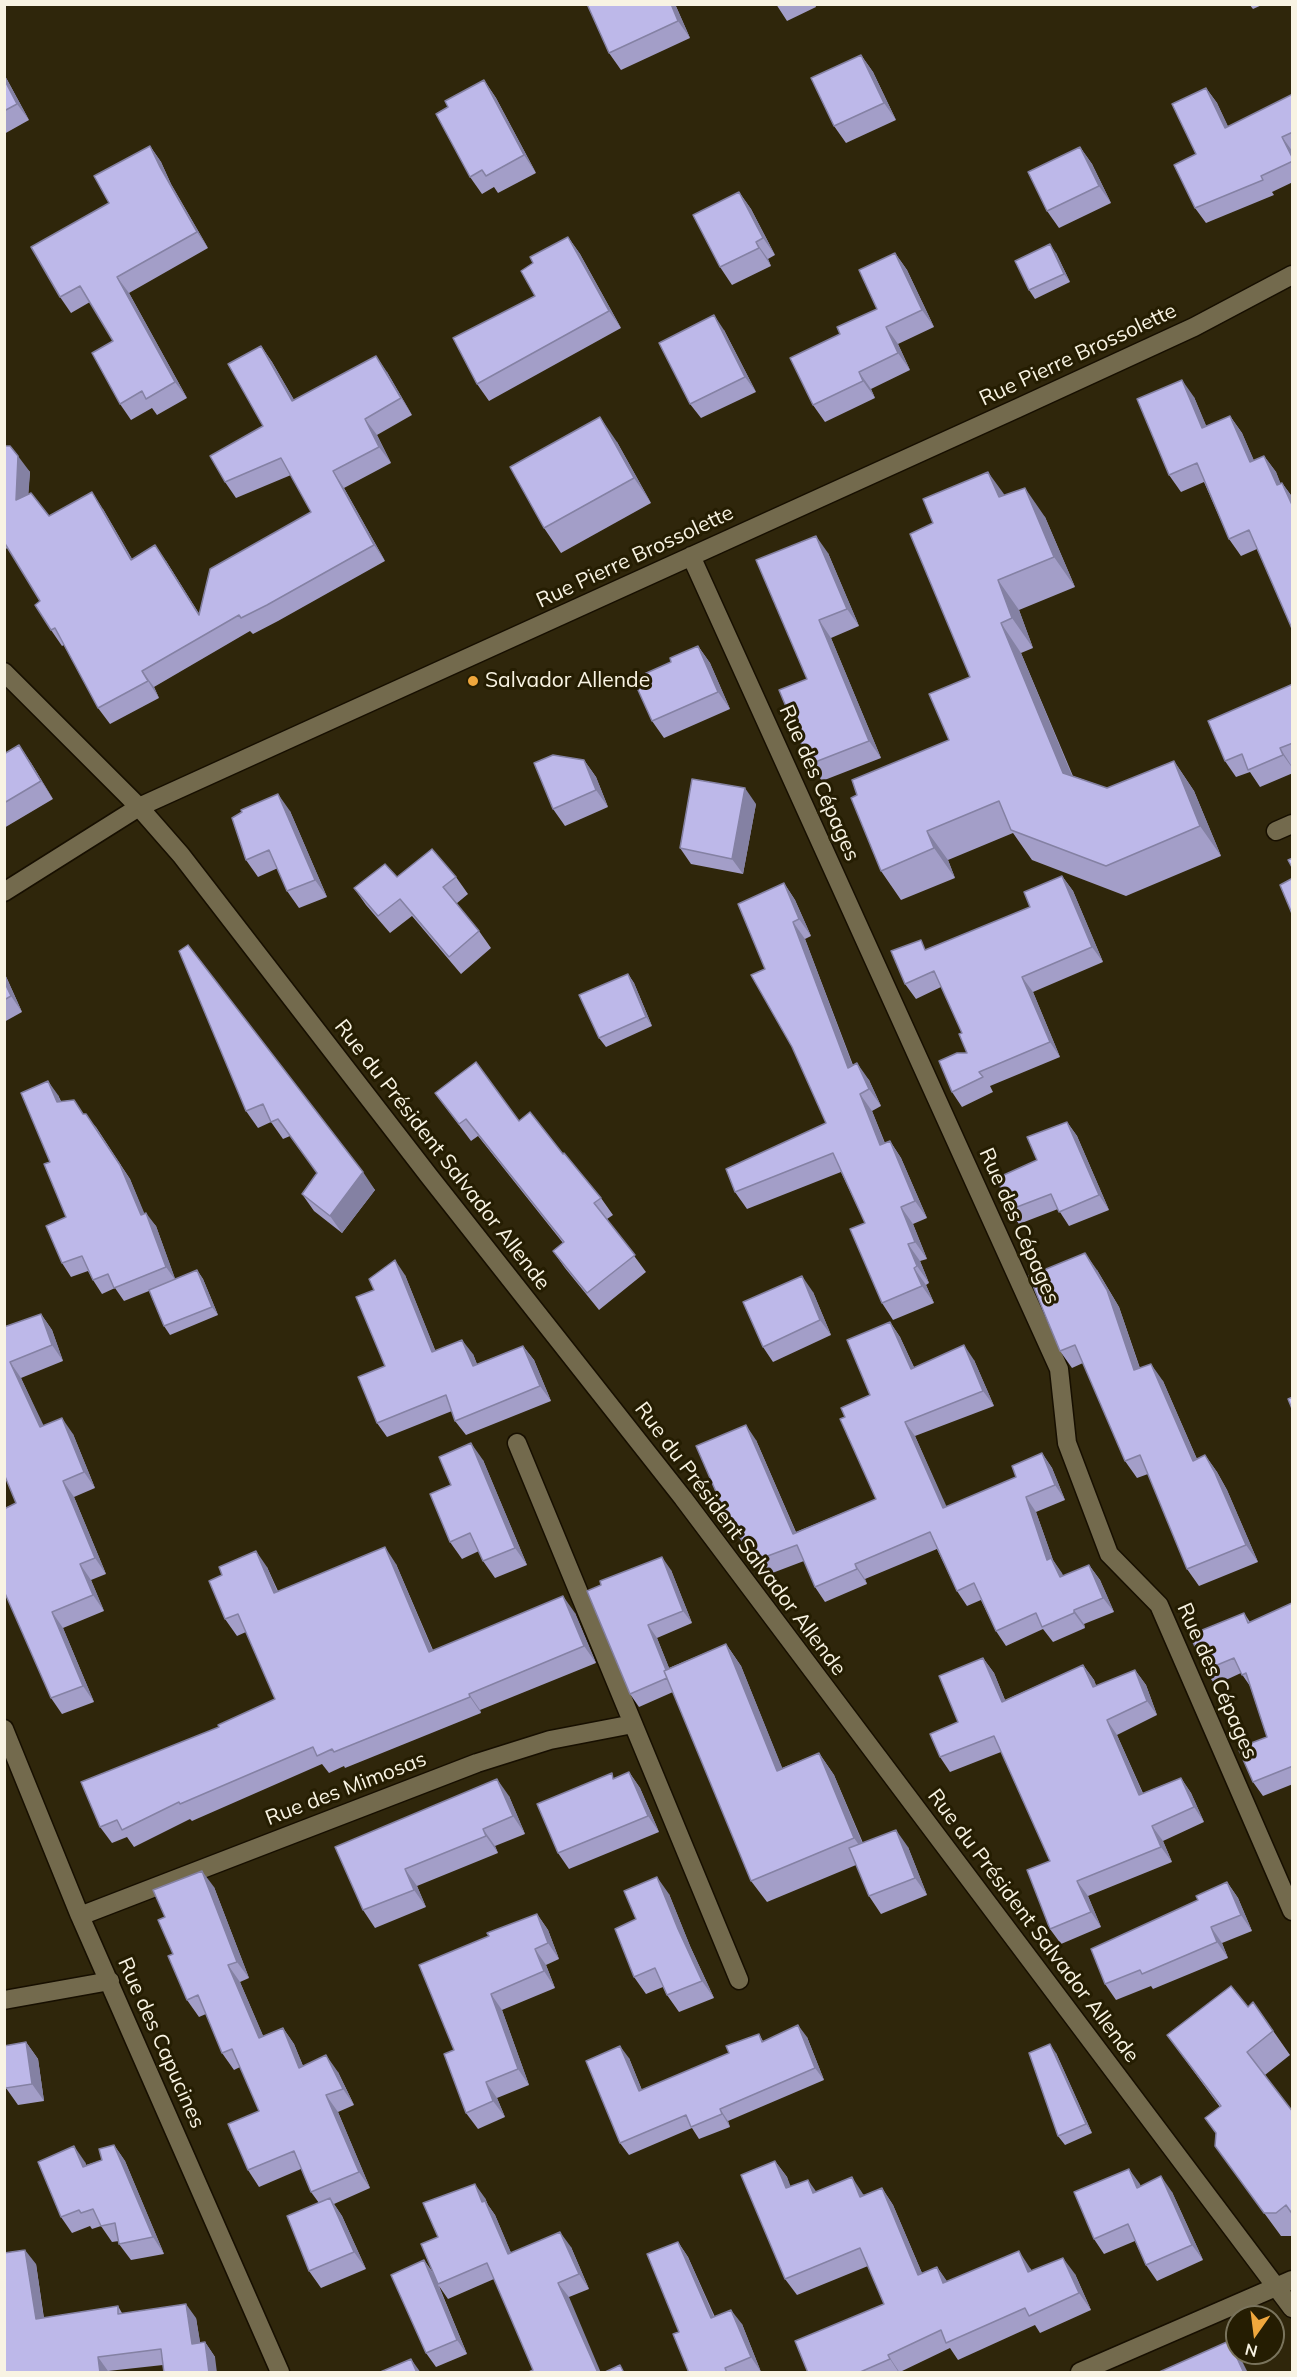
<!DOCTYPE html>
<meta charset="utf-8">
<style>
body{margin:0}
#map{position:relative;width:1297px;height:2377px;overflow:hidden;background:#2f260b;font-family:Mulish,sans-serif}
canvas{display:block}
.frame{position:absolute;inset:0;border:6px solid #f8f3e3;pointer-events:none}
.north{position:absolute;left:1225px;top:2305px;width:60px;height:60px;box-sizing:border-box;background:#251d02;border:2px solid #79735c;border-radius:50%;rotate:194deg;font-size:16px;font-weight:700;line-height:24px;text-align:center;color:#f8f3e3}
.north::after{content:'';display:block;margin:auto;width:21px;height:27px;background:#efa73d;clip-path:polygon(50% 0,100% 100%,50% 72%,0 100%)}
</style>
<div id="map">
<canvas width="1297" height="2377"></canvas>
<div class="frame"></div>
<div class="north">N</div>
</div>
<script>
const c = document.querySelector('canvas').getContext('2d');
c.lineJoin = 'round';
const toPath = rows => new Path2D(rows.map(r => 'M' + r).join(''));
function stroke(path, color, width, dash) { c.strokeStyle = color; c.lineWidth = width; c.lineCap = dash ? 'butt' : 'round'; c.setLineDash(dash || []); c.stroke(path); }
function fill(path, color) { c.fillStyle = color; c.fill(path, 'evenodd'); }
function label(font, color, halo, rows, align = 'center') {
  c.font = font + ' Mulish,sans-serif'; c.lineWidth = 6; c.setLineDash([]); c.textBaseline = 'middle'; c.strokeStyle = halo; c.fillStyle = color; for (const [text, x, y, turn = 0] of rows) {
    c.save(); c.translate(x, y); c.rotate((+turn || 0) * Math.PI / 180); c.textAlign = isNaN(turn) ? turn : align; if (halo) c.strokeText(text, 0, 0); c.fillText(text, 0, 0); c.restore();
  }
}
const minor = toPath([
 [691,556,1059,1369,1067,1443,1109,1554,1159,1605,1292,1911],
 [4,672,139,807,181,855,429,1176,683,1498,1292,2308],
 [1276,831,1292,824],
 [4,892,139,807,1018,408,1194,327,1292,275],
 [517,1443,739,1980],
 [4,1729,80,1916,280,2372],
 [80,1916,477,1763,550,1740,633,1724],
 [4,2000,110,1981],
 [1080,2372,1292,2280]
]);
const wall = toPath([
 [675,4,690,38,621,70,609,53],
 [776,4,815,4,816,7,787,21],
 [1249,4,1264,4,1253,9],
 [861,55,873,72,896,120,846,143,834,126],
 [4,74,29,120,4,134],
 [484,80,496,98,536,173,498,193,494,187,482,194,470,177,448,107],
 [1206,88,1217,103,1228,127,1293,94,1293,182,1272,192,1274,195,1206,223,1195,208,1196,154],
 [150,146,161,162,171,184,208,248,129,293,187,398,157,415,152,408,131,420,120,404,113,341,90,302,71,313,60,297,109,203],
 [1080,147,1092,164,1111,203,1059,228,1047,211],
 [739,192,751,209,775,255,768,259,771,266,732,285,720,267],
 [568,237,580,254,621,328,489,401,477,384,535,296,533,263],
 [895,253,907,270,934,327,898,344,910,370,871,389,875,398,825,422,813,405,840,334,877,309],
 [1056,253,1070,282,1035,299,1029,290],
 [724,330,756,392,701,418,690,404],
 [261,346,272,362,294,400,387,372,412,415,377,435,391,463,344,488,385,561,278,621,253,634,250,631,154,687,159,698,110,724,98,708,64,645,62,646,51,630,40,601,8,547,4,551,4,446,30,472,28,494,49,516,103,509,132,559,166,561,199,614,311,512,291,475,236,498,225,482,263,426],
 [1194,397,1206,426,1230,416,1242,433,1254,461,1264,456,1276,472,1280,483,1282,483,1293,498,1293,631,1257,549,1241,556,1229,539,1204,482,1181,492,1169,475],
 [617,442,651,503,561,553,544,528],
 [1005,495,1045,517,1075,587,1019,610,1033,648,1021,653,1073,776,1107,788,1174,761,1194,791,1221,856,1126,896,1032,860,1013,833,948,860,955,878,901,900,881,871,857,795,949,740,970,677],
 [828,553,859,626,831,638,881,758,822,781,810,764,807,679],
 [698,646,710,663,730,709,664,738,652,721,671,662],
 [1293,684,1293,764,1291,765,1293,767,1293,773,1260,787,1250,772,1236,777,1225,761],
 [19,745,31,763,53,799,4,828,4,754],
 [584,760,596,777,608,807,565,826,553,809],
 [756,804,743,874,691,864,680,848],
 [290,811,327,897,299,908,287,891,278,868,258,877,246,860],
 [1062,876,1073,891,1103,962,1033,992,1060,1057,990,1086,993,1092,962,1107,952,1092,967,1053,962,1033,941,987,916,999,905,984,927,949,1030,907],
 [397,877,456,877,468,894,456,904,479,931,491,948,461,974,412,916,390,933,366,905,354,888],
 [784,883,795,900,811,936,805,939,853,1065,869,1080,881,1106,872,1111,885,1143,890,1141,901,1158,927,1218,913,1224,927,1259,920,1261,929,1283,926,1285,934,1303,893,1320,882,1303,865,1223,841,1172,747,1209,735,1192,826,1123,765,969],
 [179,951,375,1190,342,1233,314,1211,302,1194,317,1173,290,1136,283,1139,271,1122,258,1128,246,1111],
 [4,972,22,1012,4,1022],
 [628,974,634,983,652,1026,606,1047,599,1038],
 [435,1093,519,1121,563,1154,601,1198,613,1215,607,1219,646,1272,599,1310,565,1268,553,1251,563,1243,478,1136,471,1141],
 [58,1095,61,1101,83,1114,96,1127,130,1179,144,1214,156,1226,175,1279,197,1270,203,1279,218,1315,170,1335,164,1326,149,1291,124,1301,115,1288,102,1294,93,1280,88,1271,71,1277,62,1263,66,1217,50,1162],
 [1067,1122,1077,1136,1109,1210,1069,1226,1058,1209,1019,1224,1009,1210,1037,1160],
 [1097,1270,1119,1307,1140,1368,1163,1381,1197,1459,1205,1455,1217,1472,1227,1490,1258,1562,1199,1586,1187,1569,1148,1474,1137,1478,1125,1461,1083,1363,1072,1368,1060,1351],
 [405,1275,435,1350,473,1354,477,1364,523,1346,534,1360,551,1401,466,1435,455,1421,452,1411,387,1437,377,1423,385,1366,374,1290],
 [813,1292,831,1335,773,1362,763,1347],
 [41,1314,52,1330,63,1361,21,1378,43,1426,73,1434,95,1488,74,1497,106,1574,91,1580,104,1611,63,1628,94,1702,62,1714,51,1698,16,1503,4,1327],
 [890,1322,900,1337,914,1367,974,1360,994,1406,915,1436,946,1507,1016,1477,1042,1453,1052,1468,1065,1500,1036,1512,1053,1560,1063,1576,1089,1565,1100,1580,1114,1612,1084,1624,1085,1628,1053,1642,1043,1629,1006,1646,996,1631,981,1600,967,1606,957,1591,937,1549,865,1579,867,1584,825,1602,815,1587,804,1561,767,1575,731,1526,756,1440,796,1532,876,1499,845,1417,870,1395],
 [483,1460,527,1565,495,1578,483,1561,479,1551,462,1559,450,1542,451,1485],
 [396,1564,433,1650,575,1613,596,1663,480,1710,481,1713,345,1768,344,1766,329,1773,322,1764,192,1821,190,1819,134,1847,127,1837,112,1843,100,1827,219,1727,275,1699,246,1632,237,1636,225,1619,267,1567,278,1591],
 [671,1570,692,1623,657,1638,669,1668,726,1644,741,1666,782,1768,819,1753,834,1775,863,1843,908,1847,927,1895,881,1914,869,1896,856,1865,767,1902,751,1881,673,1692,639,1707,630,1694,587,1591],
 [1293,1604,1293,1784,1263,1796,1253,1782,1267,1737,1250,1686,1241,1673,1215,1685,1205,1670,1244,1613,1250,1622],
 [983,1658,994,1673,1005,1700,1083,1665,1094,1680,1096,1686,1135,1670,1146,1685,1157,1715,1117,1735,1143,1793,1181,1778,1191,1793,1204,1822,1163,1841,1172,1862,1088,1896,1101,1927,1061,1944,1050,1929,1050,1861,1001,1752,950,1772,940,1757,958,1722],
 [629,1772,640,1788,659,1832,569,1869,558,1853],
 [509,1796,525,1834,495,1846,498,1853,417,1886,426,1907,375,1928,363,1910,335,1847],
 [1227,1882,1238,1898,1252,1931,1222,1943,1228,1958,1153,1989,1151,1986,1116,2000,1105,1984,1198,1900],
 [214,1887,249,1978,240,1982,263,2036,283,2028,294,2044,303,2066,338,2072,354,2105,338,2112,370,2188,334,2204,342,2216,366,2269,321,2288,309,2271,319,2203,311,2192,301,2169,259,2187,248,2170,259,2111,240,2067,234,2070,222,2053,206,2014,199,2017,187,2000,173,1954,165,1917],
 [669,1894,690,1946,714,1998,679,2012,667,1995,663,1987,646,1994,634,1977,636,1919],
 [537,1914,548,1930,559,1959,546,1965,555,1988,502,2010,529,2085,497,2098,505,2117,478,2129,466,2113,489,1936],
 [1253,2002,1290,2055,1265,2075,1293,2112,1293,2236,1281,2236,1215,2146,1216,2133,1205,2118,1220,2107,1167,2035,1248,2007],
 [759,2034,763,2041,807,2037,824,2080,728,2121,730,2127,699,2139,692,2128,629,2155,620,2143,629,2058,642,2090,729,2053],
 [26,2042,38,2059,44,2101,18,2105,6,2088],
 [1056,2053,1092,2133,1065,2145,1058,2136],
 [114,2145,125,2161,164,2254,131,2260,119,2244,119,2241,112,2242,101,2226,92,2229,90,2226,72,2233,61,2217,85,2162,86,2165,102,2160],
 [775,2161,787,2177,790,2187,816,2192,863,2194,864,2195,882,2188,893,2205,922,2273,937,2267,947,2282,1030,2268,1032,2271,1075,2274,1091,2310,1040,2333,1035,2325,958,2360,950,2348,900,2372,900,2373,808,2373,884,2304,868,2266,797,2295,785,2279],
 [1140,2184,1140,2187,1172,2192,1203,2260,1157,2281,1146,2265,1135,2241,1104,2254,1094,2239],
 [485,2198,488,2205,495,2215,511,2253,571,2247,589,2289,569,2297,533,2370,494,2279,448,2299,439,2286,467,2354,436,2367,426,2353,424,2260,434,2274,438,2237],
 [678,2242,688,2257,715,2317,742,2324,761,2372,759,2373,689,2373,679,2332],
 [36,2264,44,2318,118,2306,122,2313,196,2318,200,2343,205,2342,215,2357,163,2365,108,2371,4,2373]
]);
const shadedWall = toPath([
 [671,4,675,4,690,38,678,21],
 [861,55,873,72,896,120,884,103],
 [4,74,29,120,17,104,4,79],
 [484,80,496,98,536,173,524,155],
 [1206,88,1217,103,1236,143,1225,128],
 [1282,137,1293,152,1293,159],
 [150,146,161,162,171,184,208,248,197,232,160,167],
 [1080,147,1092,164,1111,203,1099,186],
 [739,192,751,209,775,255,763,238],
 [568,237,580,254,621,328,609,311],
 [756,242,768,259,771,266,759,248],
 [1050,244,1056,253,1070,282,1064,274],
 [895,253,907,270,934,327,922,310],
 [117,277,129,293,187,398,175,382],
 [714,315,724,330,756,392,745,377],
 [886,327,898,344,910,370,898,353],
 [261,346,272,362,304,417,292,401],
 [376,356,387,372,412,415,401,398],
 [859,372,871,389,875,398,863,381],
 [1182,380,1194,397,1214,444,1202,428],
 [1230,416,1242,433,1262,479,1250,462],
 [600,417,617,442,651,503,634,478],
 [365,419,377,435,391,463,379,447],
 [18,456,30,472,27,517,16,500],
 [1264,456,1276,472,1288,501,1277,485],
 [333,471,344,488,385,561,374,545],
 [988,472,1009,501,999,497],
 [1282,483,1293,498,1293,507],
 [1025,488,1045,517,1075,587,1054,557],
 [92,492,103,509,142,576,131,560],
 [816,536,828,553,859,626,847,609],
 [155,545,166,561,210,631,199,615],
 [998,580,1019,610,1033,648,1012,618],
 [819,620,831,638,881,758,869,741],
 [1001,623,1021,653,1083,802,1063,773],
 [698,646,710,663,730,709,718,692],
 [142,671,154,687,159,698,148,681],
 [19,745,31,763,53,799,41,781],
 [1280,748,1291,765,1293,769,1283,755],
 [584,760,596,777,608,807,596,790],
 [1174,761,1194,791,1221,856,1200,826],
 [745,788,756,804,743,874,732,859],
 [278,794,290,811,327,897,315,880],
 [927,831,948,860,955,878,934,848],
 [1062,876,1073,891,1103,962,1092,947],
 [784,883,795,900,811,936,799,919],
 [793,922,805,939,860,1085,848,1068],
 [4,972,22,1012,11,996,4,981],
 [628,974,634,983,652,1026,646,1017],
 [1022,977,1033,992,1060,1057,1050,1042],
 [857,1063,869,1080,881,1106,869,1089],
 [48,1081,58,1095,66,1116,57,1102],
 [860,1094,872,1111,892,1162,880,1145],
 [86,1114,130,1179,151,1229,141,1215],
 [1067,1122,1077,1136,1109,1210,1099,1195],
 [890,1141,901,1158,927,1218,915,1201],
 [363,1172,375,1190,342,1233,330,1216],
 [901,1207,913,1224,927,1259,915,1242],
 [146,1213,156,1226,176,1281,166,1267],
 [908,1244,920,1261,929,1283,917,1266],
 [1085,1253,1097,1270,1119,1307,1146,1387,1134,1370],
 [395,1260,405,1275,442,1367,432,1352],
 [914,1268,926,1285,934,1303,922,1286],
 [197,1270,203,1279,218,1315,212,1307],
 [802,1276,813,1292,831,1335,820,1320],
 [41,1314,52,1330,63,1361,52,1345],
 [890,1322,900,1337,921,1383,911,1369],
 [462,1340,473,1354,483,1381,473,1366],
 [964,1345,974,1360,994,1406,983,1391],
 [523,1346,534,1360,551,1401,540,1386],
 [10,1362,21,1378,52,1443,40,1427],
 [1151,1364,1163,1381,1205,1478,1193,1461],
 [62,1418,73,1434,95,1488,84,1472],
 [905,1422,915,1436,954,1523,943,1508],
 [746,1425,756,1440,803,1549,793,1534],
 [471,1443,483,1460,527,1565,515,1548],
 [1042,1453,1052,1468,1065,1500,1055,1485],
 [1205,1455,1217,1472,1227,1490,1258,1562,1246,1545],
 [63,1481,74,1497,106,1574,95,1558],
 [1026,1497,1036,1512,1053,1560,1062,1573,1071,1592,1047,1560],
 [385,1547,396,1564,440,1668,429,1652],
 [256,1551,267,1567,285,1610,274,1593],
 [662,1557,671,1570,692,1623,683,1611],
 [80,1564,91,1580,104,1611,93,1595],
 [855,1564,865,1579,867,1584,857,1569],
 [1089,1565,1100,1580,1114,1612,1103,1598],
 [563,1596,575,1613,596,1663,584,1646],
 [1074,1610,1084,1624,1085,1628,1074,1613],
 [52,1612,63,1628,94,1702,83,1686],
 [648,1625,657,1638,678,1690,669,1678],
 [726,1644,741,1666,792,1792,777,1771],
 [983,1658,994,1673,1012,1717,1002,1702],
 [1083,1665,1094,1680,1103,1702,1093,1687],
 [1135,1670,1146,1685,1157,1715,1147,1701],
 [469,1694,480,1710,481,1713,470,1697],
 [1107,1720,1117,1735,1150,1810,1139,1795],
 [819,1753,834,1775,869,1859,854,1838],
 [629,1772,640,1788,659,1832,648,1816],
 [1181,1778,1191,1793,1204,1822,1194,1807],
 [497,1779,509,1796,525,1834,513,1816],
 [1152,1826,1163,1841,1172,1862,1161,1847],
 [483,1829,495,1846,498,1853,486,1836],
 [896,1830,908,1847,927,1895,915,1878],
 [405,1869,417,1886,426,1907,414,1890],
 [202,1871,214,1887,249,1978,237,1962],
 [657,1877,669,1894,690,1946,714,1998,702,1981,678,1929],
 [1077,1881,1088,1896,1101,1927,1091,1912],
 [1227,1882,1238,1898,1252,1931,1241,1915],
 [537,1914,548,1930,559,1959,548,1943],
 [1211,1927,1222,1943,1228,1958,1217,1942],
 [535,1949,546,1965,555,1988,544,1971],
 [228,1965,240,1982,271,2054,259,2038],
 [491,1994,502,2010,529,2085,518,2069],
 [798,2025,807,2037,824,2080,815,2068],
 [283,2028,294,2044,311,2085,299,2068],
 [26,2042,38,2059,44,2101,32,2084],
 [1050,2044,1056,2053,1092,2133,1086,2124],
 [620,2046,629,2058,647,2103,639,2091],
 [326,2055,338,2072,354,2105,343,2089],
 [486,2082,497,2098,505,2117,493,2101],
 [326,2095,338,2112,370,2188,359,2172],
 [720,2109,728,2121,730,2127,722,2114],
 [114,2145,125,2161,164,2254,153,2237],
 [74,2146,85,2162,94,2183,83,2167],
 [775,2161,787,2177,798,2205,786,2188],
 [1129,2169,1140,2184,1147,2204,1137,2188],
 [1161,2176,1172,2192,1203,2260,1192,2245],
 [852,2177,863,2194,872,2214,860,2197],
 [808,2180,820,2197,813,2193],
 [475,2184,485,2198,488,2205,495,2215,518,2269,508,2254,482,2202],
 [882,2188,893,2205,930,2292,918,2275],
 [330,2198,342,2216,366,2269,354,2252],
 [560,2232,571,2247,589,2289,579,2274],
 [678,2242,688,2257,721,2333,711,2318],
 [25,2250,36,2264,46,2334,36,2319],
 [1019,2251,1030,2268,1040,2289,1028,2272],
 [1063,2258,1075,2274,1091,2310,1079,2293],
 [424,2260,434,2275,467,2354,457,2340],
 [937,2267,949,2284,943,2283],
 [558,2283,569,2297,601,2373,598,2373],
 [186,2304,196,2318,203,2359,192,2344],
 [731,2310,742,2324,761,2372,751,2357],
 [1229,2341,1240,2357,1248,2373,1244,2373],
 [205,2342,215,2357,217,2373,209,2373],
 [888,2355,900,2373,899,2373,890,2359],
 [98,2357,108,2371,108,2373,100,2373],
 [411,2359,421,2373,417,2373]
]);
const building = toPath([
 [587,4,671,4,678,21,609,53,587,4],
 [861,55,884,103,834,126,811,78,861,55],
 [4,79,17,104,4,111,4,79],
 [484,80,524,155,486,176,482,170,470,177,436,114,448,107,445,101,484,80],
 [1206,88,1225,128,1293,94,1293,132,1282,137,1293,159,1293,161,1261,176,1263,180,1195,208,1174,165,1196,154,1172,104,1206,88],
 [150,146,160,167,197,232,117,277,175,382,146,399,142,391,120,404,92,353,113,341,80,286,60,297,31,247,109,203,94,176,150,146],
 [1080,147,1099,186,1047,211,1028,172,1080,147],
 [739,192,763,238,756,242,759,248,720,267,693,215,739,192],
 [568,237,609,311,477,384,453,338,535,296,521,271,533,263,530,257,568,237],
 [1050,244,1064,274,1029,290,1015,261,1050,244],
 [895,253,922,310,886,327,898,353,859,372,863,381,813,405,790,358,840,334,837,327,877,309,859,270,895,253],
 [714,315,745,377,690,404,659,343,714,315],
 [261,346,292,401,376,356,401,398,365,419,379,447,333,471,374,545,267,605,241,618,239,615,142,671,148,681,98,708,55,628,51,630,35,605,40,601,4,542,4,446,10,446,18,456,16,500,31,493,49,516,92,492,131,560,155,545,199,615,210,569,311,512,281,458,225,482,210,456,263,426,228,364,261,346],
 [1182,380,1202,428,1230,416,1250,462,1264,456,1277,485,1282,483,1293,507,1293,631,1249,530,1229,539,1197,463,1169,475,1137,399,1182,380],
 [600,417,634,478,544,528,510,467,600,417],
 [988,472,999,497,1025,488,1054,557,998,580,1012,618,1001,623,1063,773,1107,788,1174,761,1200,826,1106,866,1011,830,999,801,927,831,934,848,881,871,851,798,857,795,852,780,949,740,929,694,970,677,910,534,933,523,923,499,988,472],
 [816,536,847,609,819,620,869,741,810,764,779,690,807,679,756,560,816,536],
 [698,646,718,692,652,721,633,679,671,662,670,658,698,646],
 [1293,684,1293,743,1280,748,1283,755,1248,770,1242,754,1225,761,1208,721,1293,684],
 [19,745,41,781,4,803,4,754,19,745],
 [553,755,584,760,596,790,553,809,534,763,553,755],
 [692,779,745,788,732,859,680,848,692,779],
 [278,794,315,880,287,891,269,850,246,860,232,818,242,812,241,810,278,794],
 [432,849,456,877,443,887,479,931,449,957,400,899,378,916,354,888,385,864,397,877,432,849],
 [1293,858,1293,869,1288,860,1293,858],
 [1062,876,1092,947,1022,977,1050,1042,979,1072,983,1077,952,1092,939,1061,957,1053,967,1053,959,1034,962,1033,934,971,905,984,891,951,921,940,925,950,1030,907,1024,892,1062,876],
 [1293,878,1293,916,1280,885,1293,878],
 [784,883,799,919,793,922,848,1068,857,1063,869,1089,860,1094,880,1145,890,1141,915,1201,901,1207,915,1242,908,1244,917,1266,914,1268,922,1286,882,1303,850,1229,865,1223,833,1153,735,1192,726,1169,826,1123,792,1047,751,975,765,969,738,904,784,883],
 [188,945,363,1172,330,1216,302,1194,317,1173,278,1119,271,1122,263,1104,246,1111,179,951,188,945],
 [628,974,646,1017,599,1038,579,995,628,974],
 [4,981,11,996,4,1000,4,981],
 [476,1062,519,1121,530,1112,563,1154,564,1153,601,1198,594,1203,635,1255,587,1293,553,1251,564,1242,466,1119,459,1124,435,1093,476,1062],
 [48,1081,57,1102,74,1100,83,1114,86,1114,120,1165,141,1215,146,1213,166,1267,114,1288,108,1274,93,1280,82,1256,62,1263,46,1226,66,1217,44,1164,50,1162,21,1093,48,1081],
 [1067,1122,1099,1195,1059,1212,1051,1194,1009,1210,997,1178,1037,1160,1027,1137,1067,1122],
 [1085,1253,1107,1290,1134,1370,1151,1364,1193,1461,1205,1455,1215,1473,1246,1545,1187,1569,1140,1455,1125,1461,1075,1345,1060,1351,1029,1276,1085,1253],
 [395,1260,432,1352,462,1340,473,1366,523,1346,540,1386,455,1421,446,1395,377,1423,358,1377,385,1366,356,1297,374,1290,369,1279,395,1260],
 [197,1270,212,1307,164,1326,149,1290,197,1270],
 [802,1276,820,1320,763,1347,743,1302,802,1276],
 [41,1314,52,1345,10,1362,40,1427,62,1418,84,1472,63,1481,95,1558,80,1564,93,1595,52,1612,83,1686,51,1698,4,1591,4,1509,16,1503,4,1474,4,1327,41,1314],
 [890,1322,911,1369,964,1345,983,1391,905,1422,943,1508,1016,1477,1012,1466,1042,1453,1055,1485,1026,1497,1047,1560,1051,1558,1060,1577,1089,1565,1103,1598,1074,1610,1074,1613,1042,1627,1036,1613,996,1631,974,1583,957,1591,930,1532,855,1564,857,1569,815,1587,797,1545,757,1560,731,1526,696,1446,746,1425,793,1534,876,1499,840,1419,845,1417,841,1408,870,1395,847,1340,890,1322],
 [1293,1397,1293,1411,1288,1399,1293,1397],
 [471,1443,515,1548,483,1561,470,1533,450,1542,430,1494,451,1485,439,1457,471,1443],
 [385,1547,429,1652,563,1596,584,1646,469,1694,470,1697,334,1752,332,1749,317,1756,313,1747,180,1804,179,1802,122,1830,117,1820,100,1827,81,1782,219,1727,218,1725,275,1699,238,1614,225,1619,209,1581,222,1575,219,1567,256,1551,274,1593,385,1547],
 [662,1557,683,1611,648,1625,666,1670,664,1671,667,1678,630,1694,587,1591,601,1585,600,1581,662,1557],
 [1292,1603,1293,1605,1293,1766,1253,1782,1238,1748,1267,1737,1246,1673,1242,1675,1234,1658,1205,1670,1190,1635,1244,1613,1248,1623,1292,1603],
 [726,1644,777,1771,819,1753,854,1838,751,1881,664,1671,726,1644],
 [983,1658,1002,1702,1083,1665,1093,1687,1135,1670,1147,1701,1107,1720,1139,1795,1181,1778,1194,1807,1152,1826,1161,1847,1077,1881,1091,1912,1050,1929,1027,1870,1050,1861,994,1736,940,1757,930,1734,958,1722,939,1676,983,1658],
 [629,1772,648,1816,558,1853,537,1804,612,1773,613,1779,629,1772],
 [497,1779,513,1816,483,1829,486,1836,405,1869,414,1890,363,1910,335,1847,497,1779],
 [896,1830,915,1878,869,1896,849,1848,896,1830],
 [202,1871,237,1962,228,1965,259,2038,283,2028,299,2068,326,2055,343,2089,326,2095,359,2172,311,2192,294,2151,248,2170,228,2124,259,2111,232,2049,222,2053,198,1995,187,2000,168,1956,173,1954,158,1920,165,1917,153,1890,202,1871],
 [657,1877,678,1929,702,1981,667,1995,655,1968,634,1977,615,1929,636,1919,624,1891,657,1877],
 [1227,1882,1241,1915,1211,1927,1217,1942,1142,1974,1140,1970,1105,1984,1091,1949,1198,1900,1196,1896,1227,1882],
 [537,1914,548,1943,535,1949,544,1971,491,1994,518,2069,486,2082,493,2101,466,2113,444,2054,454,2050,419,1965,489,1936,487,1933,537,1914],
 [1231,1986,1248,2007,1253,2002,1273,2031,1247,2052,1293,2112,1293,2215,1286,2205,1276,2213,1264,2213,1215,2146,1216,2133,1205,2118,1221,2106,1167,2035,1231,1986],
 [798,2025,815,2068,720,2109,722,2114,691,2127,686,2115,620,2143,586,2061,620,2046,639,2091,729,2053,726,2046,759,2034,762,2042,798,2025],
 [26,2042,32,2084,6,2088,4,2084,4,2046,26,2042],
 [1050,2044,1086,2124,1058,2136,1029,2053,1050,2044],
 [114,2145,153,2237,119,2244,115,2223,101,2226,93,2209,81,2213,79,2210,61,2217,38,2162,74,2146,83,2167,102,2160,99,2149,114,2145],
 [775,2161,786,2188,808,2180,813,2193,852,2177,860,2197,882,2188,918,2275,937,2267,943,2283,1019,2251,1028,2272,1063,2258,1079,2293,1029,2316,1025,2308,946,2343,941,2330,888,2355,890,2359,858,2373,808,2373,795,2341,884,2304,860,2248,785,2279,741,2175,775,2161],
 [1129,2169,1137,2188,1161,2176,1192,2245,1146,2265,1128,2224,1094,2239,1074,2192,1129,2169],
 [475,2184,482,2202,485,2201,508,2254,560,2232,579,2274,558,2283,598,2373,527,2373,533,2370,487,2263,438,2284,421,2244,438,2237,423,2203,475,2184],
 [330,2198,354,2252,309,2271,287,2216,330,2198],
 [678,2242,711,2318,731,2310,751,2357,725,2368,727,2373,689,2373,673,2334,679,2332,647,2254,678,2242],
 [25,2250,36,2319,118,2306,118,2314,186,2304,192,2344,205,2342,209,2373,164,2373,161,2349,98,2357,100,2373,4,2373,4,2253,25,2250],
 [424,2260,457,2340,426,2353,391,2275,424,2260],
 [1229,2341,1244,2373,1157,2373,1229,2341],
 [411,2359,417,2373,378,2373,411,2359],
 [620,2365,624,2373,603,2373,620,2365]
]);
const markers = [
 [473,681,6,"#efa73d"]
];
const streetNames = [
 ["Rue Pierre Brossolette",1078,355,-25],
 ["Rue Pierre Brossolette",635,557,-25],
 ["Rue des Cépages",819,783,66],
 ["Rue du Président Salvador Allende",442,1155,52],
 ["Rue des Cépages",1019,1226,66],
 ["Rue du Président Salvador Allende",740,1539,53],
 ["Rue des Cépages",1217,1681,66],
 ["Rue des Mimosas",346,1789,-21],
 ["Rue du Président Salvador Allende",1033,1926,53],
 ["Rue des Capucines",161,2043,66]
];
const poiNames = [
 ["Salvador Allende",485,681]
];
stroke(minor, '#170f00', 21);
stroke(minor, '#736a4d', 18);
fill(wall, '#a39ec8');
fill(shadedWall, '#8481a3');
fill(building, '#bdb8e9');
stroke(building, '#8481a3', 1.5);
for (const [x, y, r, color] of markers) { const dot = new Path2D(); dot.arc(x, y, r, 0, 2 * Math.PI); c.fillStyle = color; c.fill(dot); stroke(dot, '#251d02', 2); }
label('21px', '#f8f3e3', '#251d02', streetNames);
label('21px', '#f8f3e3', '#251d02', poiNames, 'left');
</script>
